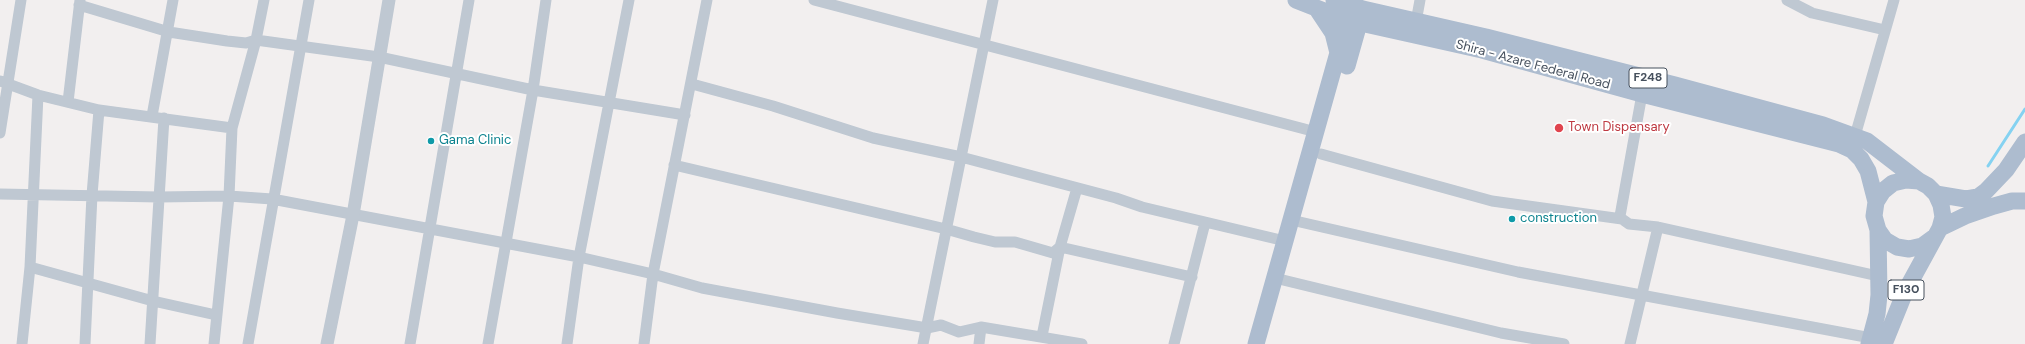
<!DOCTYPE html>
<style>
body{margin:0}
canvas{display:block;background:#f2efef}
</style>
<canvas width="2025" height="344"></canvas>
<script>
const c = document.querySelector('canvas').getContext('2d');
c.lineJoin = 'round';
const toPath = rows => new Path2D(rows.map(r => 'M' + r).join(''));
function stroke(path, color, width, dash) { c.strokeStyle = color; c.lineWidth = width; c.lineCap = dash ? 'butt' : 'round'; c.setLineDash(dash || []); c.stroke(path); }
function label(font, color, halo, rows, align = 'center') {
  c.font = font + ' "DM Sans",sans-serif'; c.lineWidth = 4; c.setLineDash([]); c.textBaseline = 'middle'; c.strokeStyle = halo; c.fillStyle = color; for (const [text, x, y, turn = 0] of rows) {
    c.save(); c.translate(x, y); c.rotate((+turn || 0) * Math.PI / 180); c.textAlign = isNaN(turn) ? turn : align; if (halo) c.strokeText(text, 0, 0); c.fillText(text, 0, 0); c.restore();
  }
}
const stream = toPath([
 [1988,166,2025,109]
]);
const minor = toPath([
 [814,0,1316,132],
 [1787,0,1812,13,1885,30],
 [79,5,169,32,227,41,246,43,256,40,379,57,533,90,685,115],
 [1416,22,1420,0],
 [0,81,38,95,99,110,232,128],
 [692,84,773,106,873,138,961,157,1116,198,1142,207,1285,241],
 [1642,94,1620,216,1622,219,1629,224,1658,227,1878,276],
 [68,102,80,0],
 [152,116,173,0],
 [0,133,21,0],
 [1855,136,1894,0],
 [1321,154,1492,201,1622,219],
 [674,165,946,229,974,237,995,242,1015,242,1053,253,1060,247,1192,277],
 [0,194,159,197,229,196,272,199,579,257,653,274,702,288,837,313,927,328,941,325,959,332,981,327,1082,344],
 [1300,222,1518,272,1871,338],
 [30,267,153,301,216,315],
 [1283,280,1501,333,1564,344],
 [1042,336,1060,247,1077,188],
 [22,344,30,267,38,95],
 [85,344,92,195,99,110],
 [150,344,164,118],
 [214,344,229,196,232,128,256,40,264,0],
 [248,344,309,0],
 [410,344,469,0],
 [488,344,533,90,546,0],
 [567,344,579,257,629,0],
 [644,344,653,274,707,0],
 [923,344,993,0],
 [979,344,981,327],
 [1174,344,1205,223],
 [1630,344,1658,227]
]);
const tertiary = toPath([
 [327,344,353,215,389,0]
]);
const primary = toPath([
 [1296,0,1347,20,1482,50,1642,94,1839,144,1852,150,1861,159,1868,171,1876,202],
 [1334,0,1363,9,1486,37,1675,85,1823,125,1867,141,1919,181],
 [1317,9,1333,33,1338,53],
 [1347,66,1362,13],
 [1936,194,1966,199,1978,197,1986,191,2006,170,2025,142],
 [1940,228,1965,216,1994,206,2012,201,2025,201],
 [1878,230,1885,240,1897,247,1909,249,1922,246,1933,238],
 [1256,344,1350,10],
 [1869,344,1877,314,1879,295,1878,230,1874,216,1876,202,1883,191,1893,183,1906,180,1919,181,1928,186,1936,194,1941,205,1943,217,1940,228,1905,292,1884,344]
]);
const markers = [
 [1559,128,5,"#e0444e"],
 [431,141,4,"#0f9aa8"],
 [1512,219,4,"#0f9aa8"]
];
const shields = [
 [1648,78,38],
 [1906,290,36]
];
const shieldNames = [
 ["F248",1648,78],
 ["F130",1906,290]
];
const streetNames = [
 ["Shira - Azare Federal Road",1533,65,15]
];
const healthNames = [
 ["Town Dispensary",1568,128]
];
const cultureNames = [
 ["Gama Clinic",439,141],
 ["construction",1520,219]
];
stroke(stream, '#85d2f1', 3);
stroke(minor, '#bfc8d2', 11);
stroke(tertiary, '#bfc8d2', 13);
stroke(primary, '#adbccf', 17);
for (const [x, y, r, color] of markers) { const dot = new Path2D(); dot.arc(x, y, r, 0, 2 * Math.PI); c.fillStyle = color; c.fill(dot); stroke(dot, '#fff', 1.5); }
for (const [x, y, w] of shields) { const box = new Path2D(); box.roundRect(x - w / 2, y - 10, w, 20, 3); c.fillStyle = '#fff'; c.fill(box); stroke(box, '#46505d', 1); }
label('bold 12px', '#46505d', null, shieldNames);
label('13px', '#46505d', '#fff', streetNames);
label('13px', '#be3a42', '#fff', healthNames, 'left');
label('13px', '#0d838f', '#fff', cultureNames, 'left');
</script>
